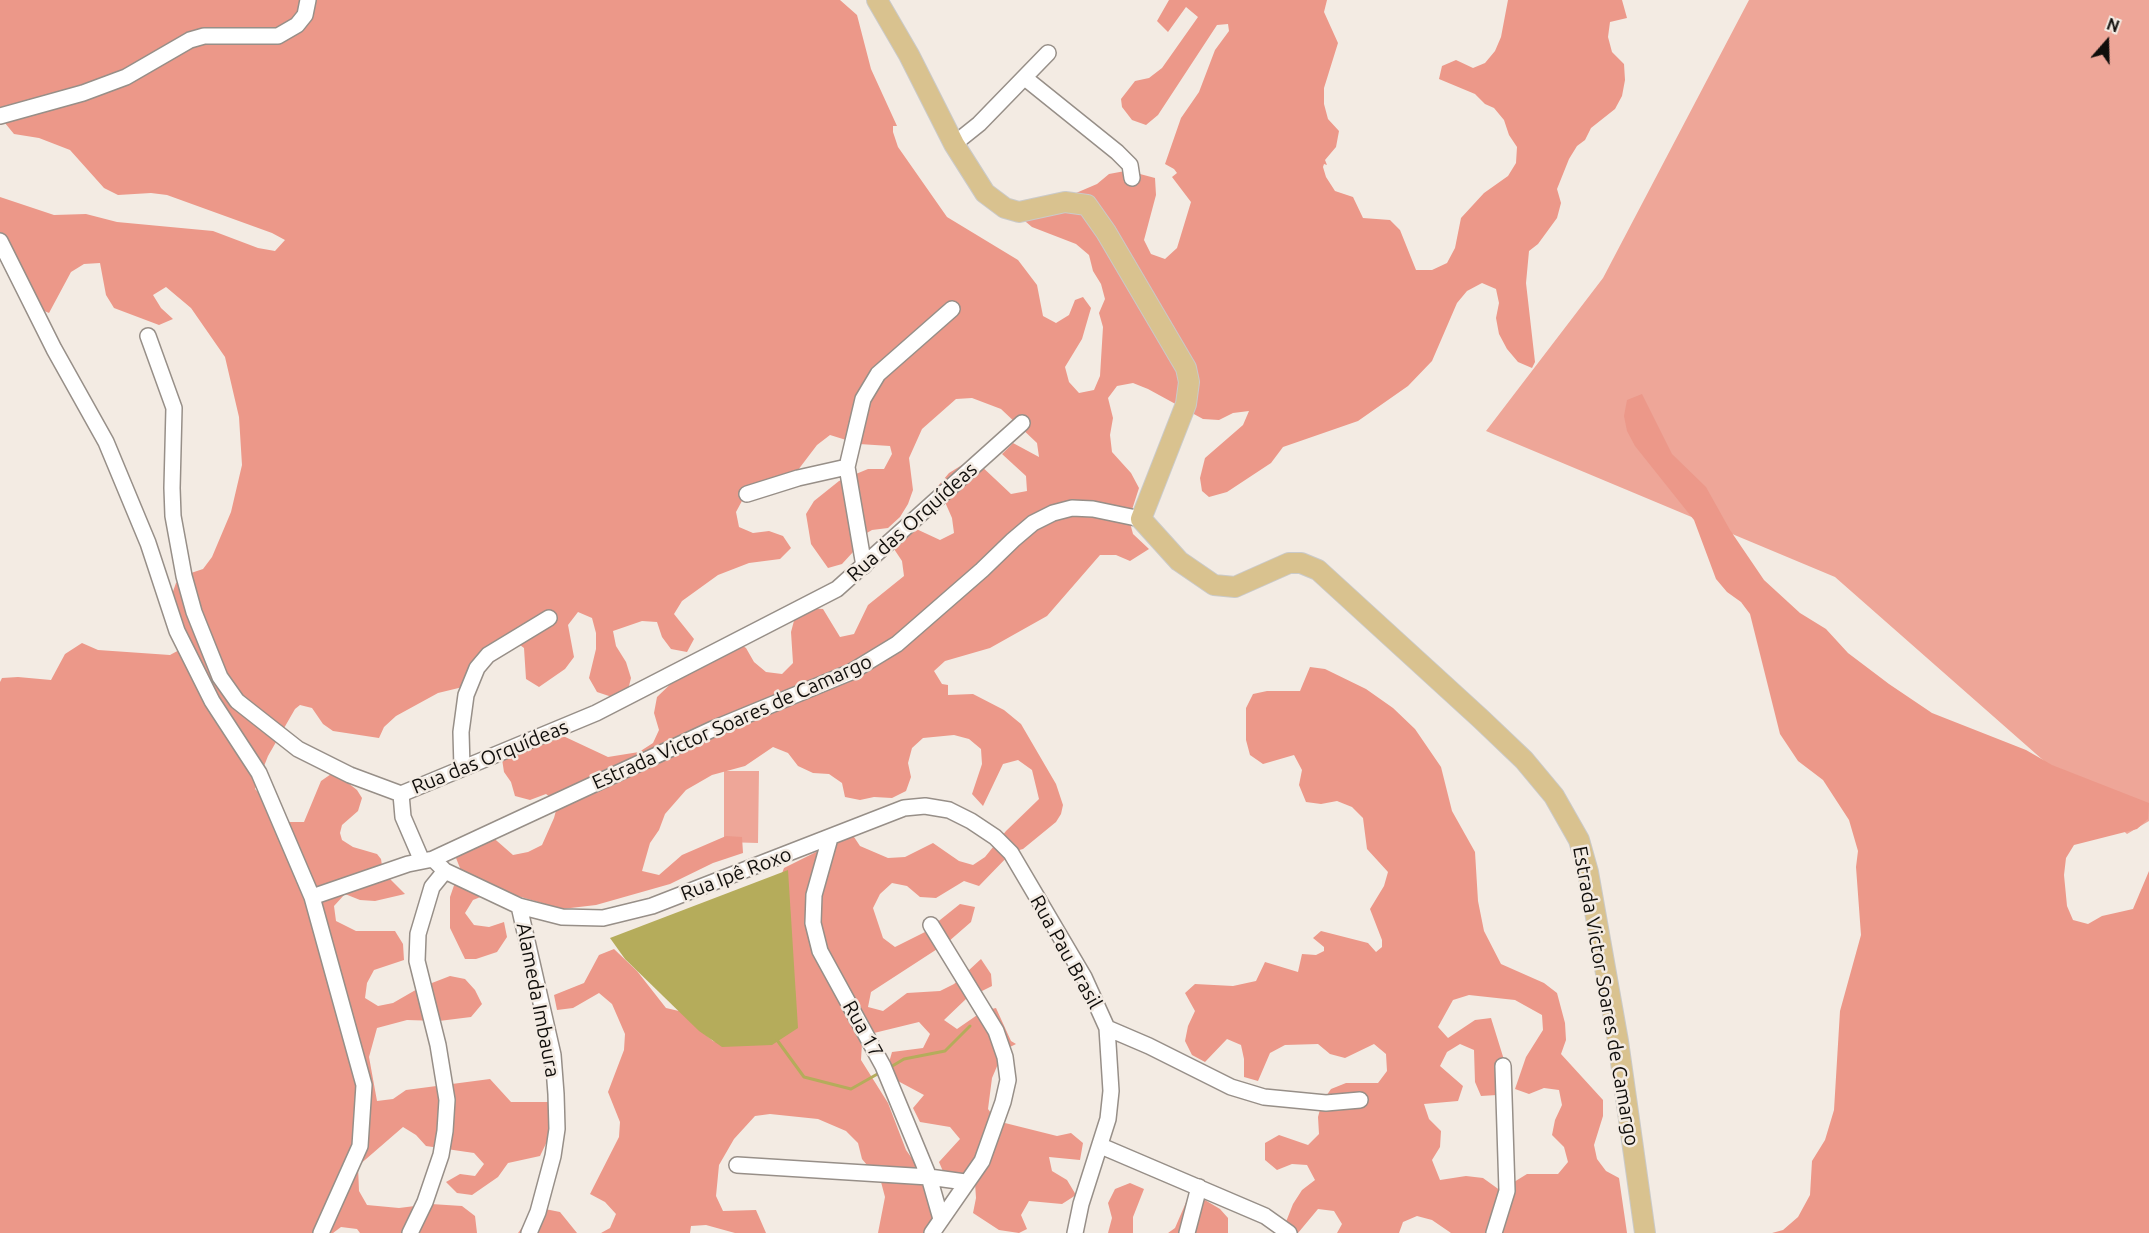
<!DOCTYPE html>
<meta charset="utf-8">
<style>
body{margin:0}
#map{position:relative;width:2149px;height:1233px;overflow:hidden;background:#f3ebe3;font-family:Ubuntu,sans-serif}
canvas{display:block}
.north{position:absolute;left:2077px;top:12px;width:60px;height:60px;-webkit-text-stroke:4px #f3ebe3;paint-order:stroke;rotate:20deg;font-size:16px;font-weight:700;line-height:24px;text-align:center;color:#100e0b}
.north::after{content:'';display:block;margin:auto;width:21px;height:27px;background:#100e0b;clip-path:polygon(50% 0,100% 100%,50% 72%,0 100%)}
</style>
<div id="map">
<canvas width="2149" height="1233"></canvas>
<div class="north">N</div>
</div>
<script>
const c = document.querySelector('canvas').getContext('2d');
c.lineJoin = 'round';
function fill(path, color) { c.fillStyle = color; c.fill(path, 'evenodd'); }
const toPath = rows => new Path2D(rows.map(r => 'M' + r).join(''));
function stroke(path, color, width, dash) { c.strokeStyle = color; c.lineWidth = width; c.lineCap = dash ? 'butt' : 'round'; c.setLineDash(dash || []); c.stroke(path); }
function label(font, color, halo, rows, align = 'center') {
  c.font = font + ' Ubuntu,sans-serif'; c.lineWidth = 5; c.setLineDash([]); c.textBaseline = 'middle'; c.strokeStyle = halo; c.fillStyle = color; for (const [text, x, y, turn = 0] of rows) {
    c.save(); c.translate(x, y); c.rotate((+turn || 0) * Math.PI / 180); c.textAlign = isNaN(turn) ? turn : align; if (halo) c.strokeText(text, 0, 0); c.fillText(text, 0, 0); c.restore();
  }
}
const green = toPath([
 [1749,0,2149,0,2149,821,2127,834,1835,577,1486,431,1603,278],
 [724,771,759,771,758,843,724,842]
]);
const forest = toPath([
 [0,0,840,0,857,15,871,69,897,126,893,126,893,132,898,147,947,217,1018,260,1037,285,1043,316,1056,323,1069,315,1075,300,1083,297,1091,308,1082,339,1065,367,1069,382,1079,393,1094,390,1100,376,1103,327,1099,313,1105,299,1101,284,1093,271,1089,255,1076,244,1032,227,1020,217,1097,184,1109,174,1125,171,1140,174,1155,178,1156,195,1144,240,1151,254,1165,259,1177,248,1191,202,1172,177,1177,173,1174,169,1165,164,1181,118,1199,92,1215,50,1229,31,1228,24,1217,25,1158,115,1146,125,1132,120,1122,107,1121,99,1135,81,1149,78,1162,68,1198,17,1186,7,1168,32,1157,21,1169,0,1327,0,1324,12,1338,43,1324,88,1324,104,1328,119,1339,131,1336,147,1325,160,1327,165,1324,164,1323,167,1326,177,1335,191,1353,197,1363,218,1390,220,1400,230,1416,270,1432,270,1447,263,1455,248,1461,218,1484,193,1508,176,1516,163,1517,147,1509,135,1504,120,1494,108,1485,104,1475,94,1439,79,1442,66,1456,60,1473,68,1485,63,1495,51,1501,37,1508,0,1622,0,1627,18,1610,22,1608,37,1612,52,1624,64,1625,80,1622,96,1615,109,1591,128,1585,140,1577,146,1569,159,1557,189,1561,203,1557,218,1538,244,1529,251,1526,283,1535,362,1532,368,1518,362,1507,349,1499,334,1496,318,1499,303,1496,289,1482,283,1467,291,1457,303,1432,361,1408,386,1358,421,1283,447,1271,463,1227,492,1209,497,1202,491,1200,478,1205,458,1243,425,1249,411,1233,413,1219,420,1203,419,1148,389,1133,383,1117,386,1108,398,1113,418,1110,435,1112,452,1131,473,1139,488,1129,519,1133,534,1149,549,1130,561,1116,555,1100,555,1047,616,990,648,945,661,934,671,942,684,948,685,948,695,973,694,1004,710,1021,724,1056,784,1063,805,1061,814,1056,822,1023,849,1012,852,979,886,964,881,936,898,920,897,907,886,892,883,880,894,873,908,883,938,895,947,925,932,960,904,975,907,971,922,948,942,871,992,868,1007,883,1011,907,993,940,991,954,984,981,959,991,974,992,986,966,999,944,1020,957,1029,983,1011,996,1008,1011,1041,1016,1044,1006,1049,998,1064,992,1078,988,1109,997,1121,1057,1136,1071,1133,1083,1143,1080,1160,1049,1157,1052,1171,1067,1180,1076,1195,1062,1204,1029,1201,1021,1215,1027,1229,1019,1233,999,1230,973,1213,976,1198,975,1183,945,1176,939,1162,960,1139,950,1127,920,1122,913,1108,924,1095,896,1080,888,1066,892,1052,923,1048,930,1034,919,1022,874,1033,862,1043,861,1060,888,1103,906,1150,933,1188,940,1202,942,1233,878,1233,885,1197,881,1182,862,1159,858,1143,846,1131,818,1119,770,1114,755,1116,734,1139,719,1165,716,1196,723,1211,756,1210,766,1233,735,1233,706,1225,691,1226,690,1233,601,1233,610,1228,616,1214,605,1202,590,1194,619,1137,620,1122,608,1092,624,1050,625,1034,612,1004,599,993,573,1008,557,1010,554,995,584,983,599,955,614,949,637,971,666,1008,696,1015,700,1030,713,1041,720,1043,784,868,852,834,860,846,888,858,905,857,933,843,959,861,973,865,985,857,1006,831,1039,799,1032,770,1018,760,1003,764,983,806,972,794,982,764,981,749,969,739,954,735,923,738,912,748,908,763,911,777,906,791,892,798,874,797,860,800,845,797,842,783,829,774,813,773,798,766,788,753,773,747,745,766,712,775,686,790,665,814,659,830,650,843,642,871,659,875,682,855,726,836,742,837,743,853,713,863,670,884,596,905,562,909,504,892,488,894,473,900,465,913,474,925,489,927,504,922,507,937,497,952,476,959,465,959,450,928,450,897,460,868,456,858,460,844,489,834,513,855,528,852,542,845,554,818,558,803,546,794,530,800,515,796,511,782,504,772,502,759,561,735,608,757,639,752,653,743,659,730,654,713,657,697,680,675,733,640,746,648,754,662,766,672,782,674,793,663,791,632,795,617,807,608,823,609,840,637,854,634,868,605,904,576,902,561,894,549,900,535,912,527,940,540,954,533,952,518,938,486,949,473,962,465,978,463,1011,494,1027,491,1026,476,1002,454,1013,443,1039,457,1037,443,1001,409,972,398,956,399,922,429,909,458,913,490,908,504,900,517,888,528,872,530,858,538,853,552,842,564,828,568,811,544,806,514,814,501,839,481,868,469,884,469,892,454,890,446,859,444,830,435,817,445,798,470,743,499,736,512,739,527,753,533,769,531,783,536,791,548,780,559,749,563,718,575,682,601,674,614,694,639,687,652,671,649,662,637,657,622,642,621,613,631,616,646,626,662,631,678,627,694,612,697,597,692,589,678,596,649,596,633,592,618,578,612,568,625,574,657,565,669,539,687,526,679,524,648,512,639,471,685,438,693,396,716,384,727,379,738,333,731,323,724,312,708,300,705,295,709,268,756,255,789,288,822,304,822,321,781,334,772,357,790,362,798,358,811,342,825,340,833,342,840,353,847,377,854,381,859,383,872,405,894,375,901,360,900,345,894,334,906,336,921,356,931,395,931,403,944,404,960,374,970,367,983,365,998,378,1006,393,1003,419,988,450,976,465,979,475,990,482,1004,471,1017,439,1021,407,1020,377,1028,369,1057,377,1101,393,1099,406,1090,490,1079,511,1102,556,1102,553,1129,540,1156,508,1163,498,1177,472,1195,457,1193,446,1182,460,1174,475,1176,484,1164,474,1153,426,1146,416,1135,403,1127,358,1166,359,1191,367,1205,399,1208,431,1204,462,1206,475,1216,477,1233,360,1233,357,1229,341,1227,333,1233,0,1233,0,682,2,678,18,677,51,680,65,654,82,643,98,650,170,655,181,649,171,597,176,583,188,574,203,569,212,557,231,512,242,465,239,417,225,357,191,308,166,287,153,295,161,308,173,319,159,325,114,308,106,295,100,263,84,264,71,272,49,313,35,307,0,232,0,197,54,215,86,214,117,222,213,231,258,248,275,251,285,240,272,233,167,195,151,193,118,195,104,188,70,150,39,138,14,134,0,117],
 [1642,394,1672,454,1706,487,1730,530,1764,580,1800,613,1826,629,1848,653,1889,684,1932,713,2026,750,2052,765,2149,803,2148,819,2137,829,2074,845,2066,858,2064,875,2067,906,2073,920,2088,924,2102,916,2133,909,2149,871,2149,1233,1772,1233,1783,1230,1798,1217,1810,1195,1812,1161,1825,1140,1834,1110,1840,1011,1861,935,1856,867,1858,851,1849,820,1823,780,1798,761,1780,734,1750,614,1741,602,1727,592,1716,579,1694,520,1635,446,1627,431,1624,416,1627,400],
 [1310,667,1325,669,1366,689,1393,708,1415,729,1441,767,1452,811,1475,852,1478,901,1484,931,1501,964,1544,983,1557,993,1565,1023,1566,1040,1561,1054,1603,1100,1603,1116,1594,1145,1597,1159,1606,1171,1619,1178,1627,1233,1451,1233,1432,1220,1417,1216,1403,1222,1399,1233,1337,1233,1342,1224,1334,1211,1318,1209,1298,1233,1282,1232,1293,1204,1302,1190,1315,1180,1307,1165,1292,1164,1277,1170,1265,1160,1265,1143,1279,1135,1308,1145,1319,1134,1318,1117,1322,1102,1331,1089,1346,1083,1378,1083,1387,1071,1386,1054,1374,1044,1345,1058,1330,1054,1318,1044,1285,1045,1270,1053,1258,1081,1244,1077,1244,1059,1241,1045,1227,1039,1205,1062,1192,1055,1185,1041,1188,1026,1195,1011,1185,993,1195,984,1233,986,1256,981,1265,962,1298,972,1302,954,1316,955,1324,951,1324,947,1313,938,1321,931,1368,943,1376,952,1382,947,1382,940,1370,909,1384,886,1388,872,1367,849,1363,818,1352,807,1337,801,1321,804,1306,802,1299,785,1302,770,1294,755,1263,764,1250,755,1246,740,1246,708,1253,694,1267,691,1300,691],
 [1469,995,1515,1000,1542,1015,1543,1030,1526,1057,1515,1089,1529,1094,1544,1088,1559,1090,1562,1105,1555,1120,1552,1135,1564,1147,1568,1162,1558,1174,1527,1174,1514,1182,1508,1196,1483,1178,1466,1176,1440,1180,1432,1160,1440,1147,1441,1131,1429,1119,1424,1104,1458,1101,1463,1086,1440,1066,1447,1052,1460,1044,1474,1050,1475,1082,1481,1096,1497,1095,1505,1063,1491,1018,1475,1020,1448,1038,1438,1027,1453,1000],
 [1130,1183,1144,1189,1133,1217,1133,1233,1108,1233,1112,1218,1108,1203,1115,1189],
 [1187,1200,1205,1200,1220,1209,1228,1218,1228,1233,1168,1233,1175,1228],
 [545,1209,560,1212,577,1233,518,1233,530,1217]
]);
const water = toPath([
 [788,870,798,1028,772,1045,722,1047,699,1031,625,959,610,938]
]);
const stream = toPath([
 [777,1040,804,1077,851,1089,881,1072],
 [889,1068,904,1059,945,1051,970,1026]
]);
const minor = toPath([
 [1025,78,1117,152,1130,165,1132,178],
 [0,116,83,93,126,77,190,40,204,36,278,36,297,25,305,15,308,0],
 [954,144,979,124,1048,53],
 [0,241,54,349,106,442,148,543,177,631,212,701,259,773,312,897,364,1085,360,1146,321,1233],
 [148,336,174,408,172,488,173,516,184,576,194,612,220,677,237,701,298,749,350,775,401,794,596,713,837,589,1022,423],
 [747,494,798,478,847,467],
 [864,566,847,467,863,399,878,374,952,309],
 [462,768,461,732,466,695,477,668,488,655,549,618],
 [401,794,403,817,422,861],
 [830,838,814,895,813,923,820,951,883,1066,929,1177,941,1219],
 [433,859,445,871,519,906,562,917,603,918,652,906,904,808,925,806,949,810,971,821,995,837,1011,853,1084,977,1107,1028,1111,1091,1108,1119,1081,1204,1075,1233],
 [312,897,408,864,433,859,715,728,851,672,897,644,982,570,1013,540,1033,523,1053,513,1072,508,1093,509,1141,519],
 [519,906,553,1055,556,1094,557,1129,553,1156,538,1212,529,1233],
 [931,925,996,1031,1005,1057,1008,1080,1003,1102,982,1161,932,1233],
 [1107,1028,1149,1046,1231,1087,1264,1097,1326,1103,1360,1100],
 [1101,1146,1265,1216,1289,1233],
 [737,1165,929,1177,965,1182],
 [410,1233,425,1202,441,1155,445,1131,447,1100,438,1045,417,961,418,934,432,887,445,871],
 [1187,1233,1199,1187],
 [1494,1233,1507,1191,1503,1066]
]);
const major = toPath([
 [877,0,909,55,954,144,985,193,1005,208,1019,212,1065,202,1087,205,1106,232,1186,368,1189,382,1186,404,1141,519,1179,561,1214,585,1235,587,1289,563,1301,563,1318,570,1481,719,1524,760,1554,796,1579,840,1588,872,1618,1041,1645,1233]
]);
const streetNames = [
 ["Rua das Orquídeas",912,522,-42],
 ["Estrada Victor Soares de Camargo",732,722,-24],
 ["Rua das Orquídeas",490,757,-22],
 ["Rua Ipê Roxo",736,874,-21],
 ["Rua Pau Brasil",1066,952,61],
 ["Estrada Victor Soares de Camargo",1606,996,80],
 ["Alameda Imbaura",538,1000,79],
 ["Rua 17",863,1029,61]
];
fill(green, '#eea698');
fill(forest, '#ec9889');
fill(water, '#b5ac5b');
stroke(stream, '#b5ac5b', 3);
stroke(minor, '#978f88', 18);
stroke(major, '#cacac9', 22);
stroke(minor, '#fff', 15);
stroke(major, '#d9c28f', 20);
label('20px', '#100e0b', '#f3ebe3', streetNames);
</script>
